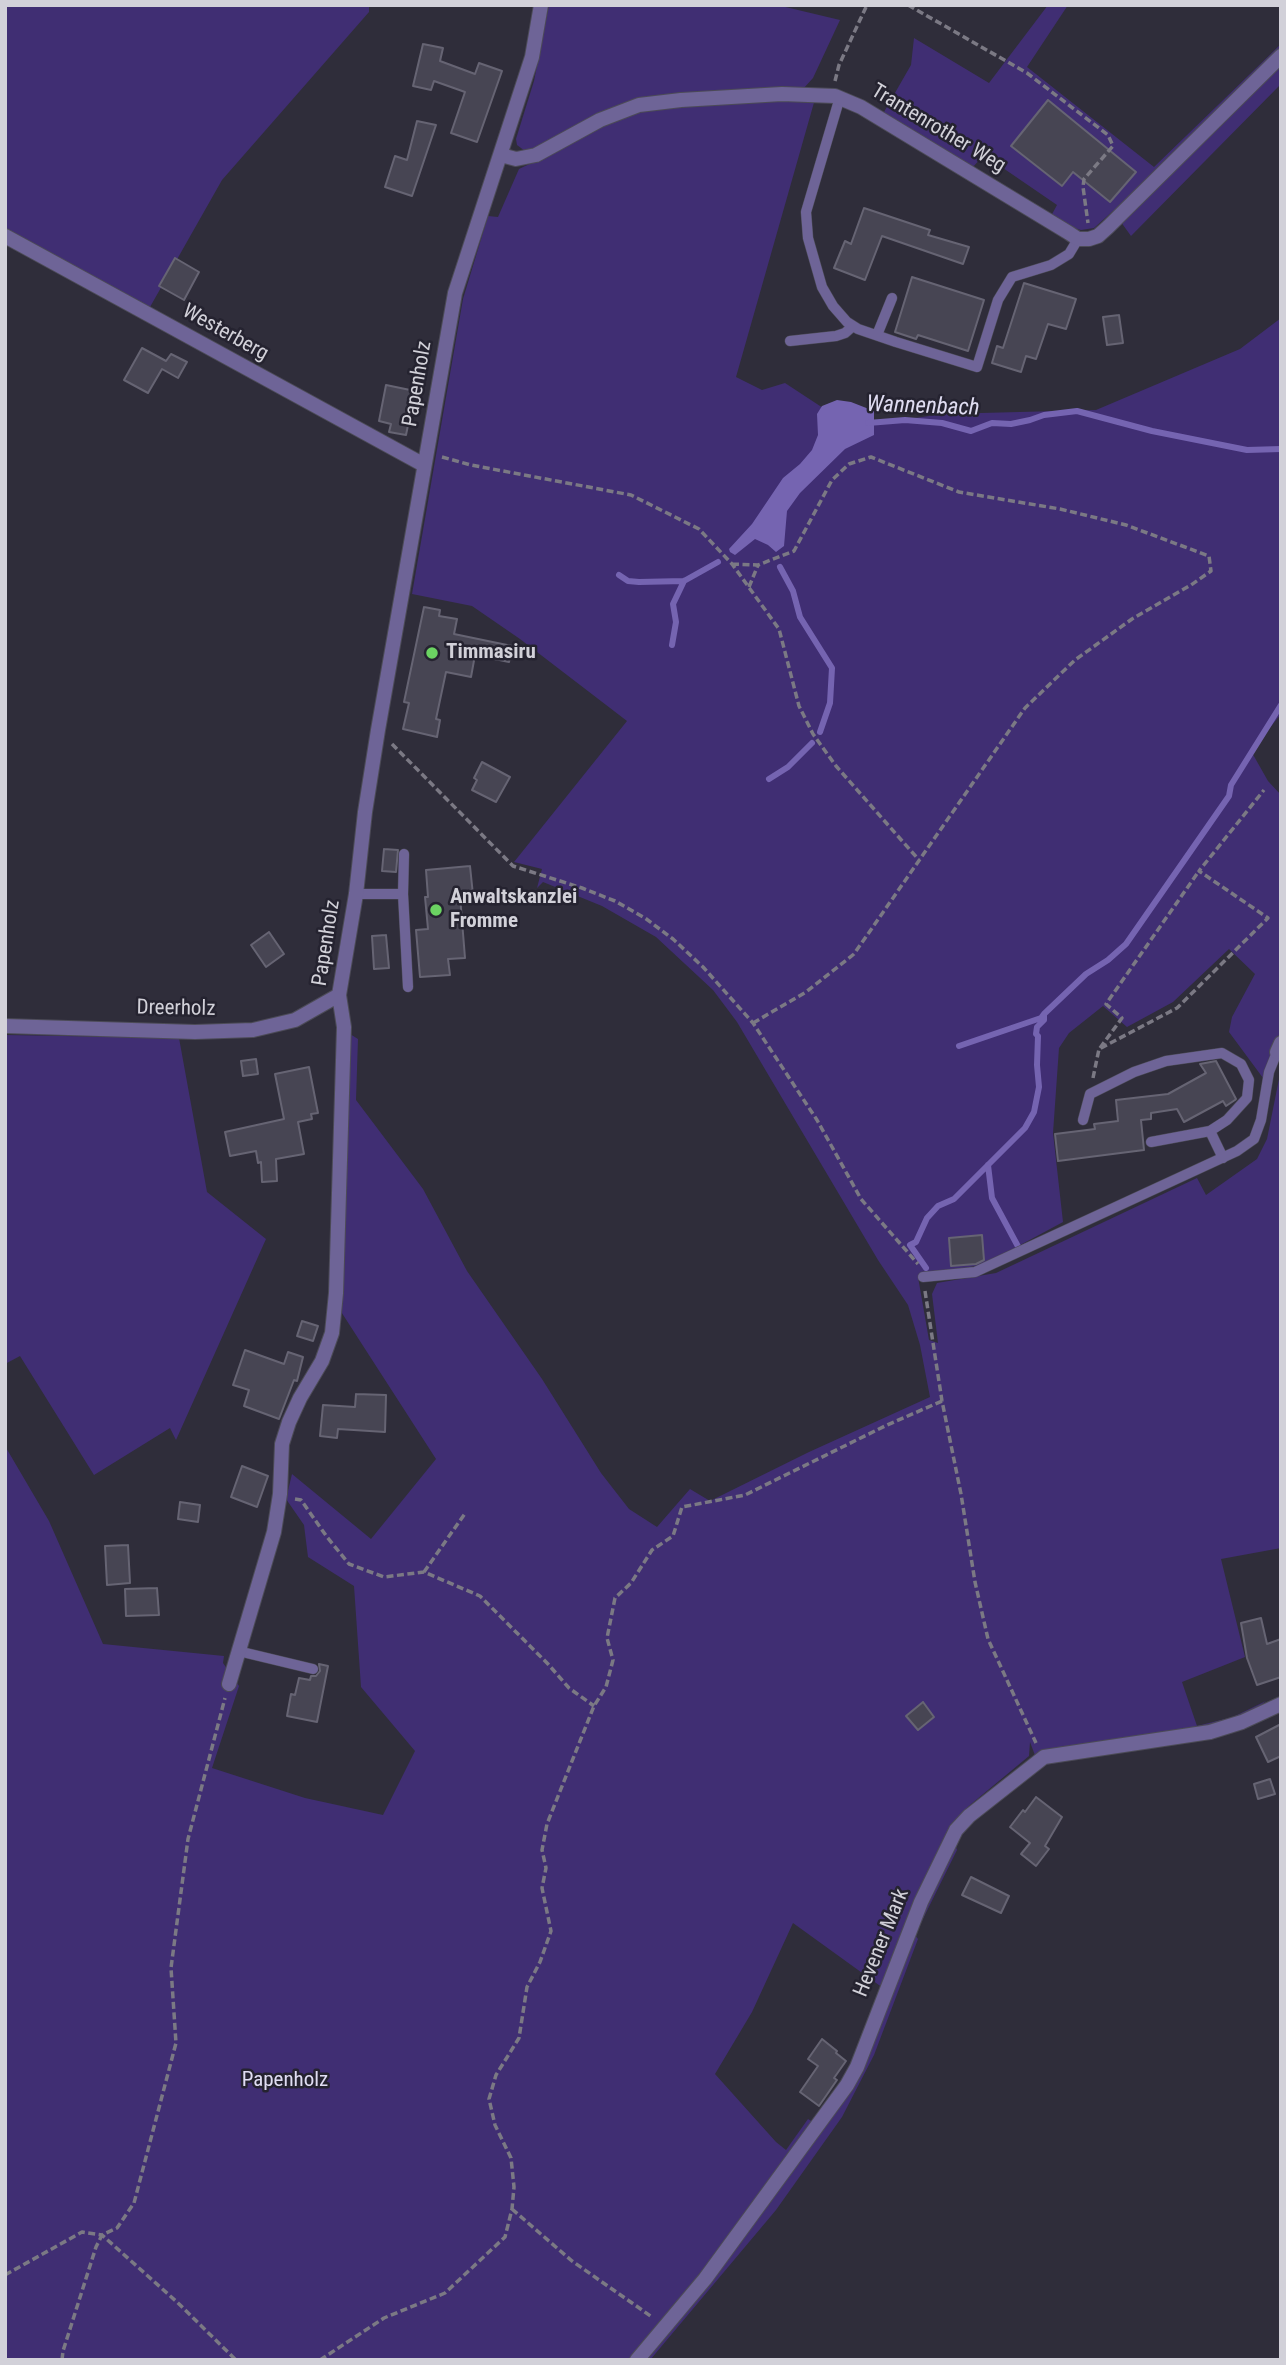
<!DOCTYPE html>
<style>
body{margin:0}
#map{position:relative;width:1286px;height:2365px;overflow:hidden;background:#2f2d3a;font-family:"Roboto Condensed",sans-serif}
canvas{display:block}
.frame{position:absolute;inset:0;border:7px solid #d2d1d9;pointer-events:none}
</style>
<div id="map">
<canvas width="1286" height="2365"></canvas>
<div class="frame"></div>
</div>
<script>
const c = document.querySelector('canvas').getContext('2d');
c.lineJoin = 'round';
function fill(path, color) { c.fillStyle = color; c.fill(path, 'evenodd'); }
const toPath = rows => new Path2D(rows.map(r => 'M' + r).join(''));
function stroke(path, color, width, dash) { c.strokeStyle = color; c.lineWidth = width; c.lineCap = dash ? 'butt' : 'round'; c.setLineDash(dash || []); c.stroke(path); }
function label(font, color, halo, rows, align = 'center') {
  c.font = font + ' "Roboto Condensed",sans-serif'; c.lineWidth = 5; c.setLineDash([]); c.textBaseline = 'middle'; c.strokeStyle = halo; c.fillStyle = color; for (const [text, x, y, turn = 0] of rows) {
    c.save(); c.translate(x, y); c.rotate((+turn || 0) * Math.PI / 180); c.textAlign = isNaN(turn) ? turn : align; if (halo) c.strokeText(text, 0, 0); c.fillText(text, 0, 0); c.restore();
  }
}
const green = toPath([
 [5,5,369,5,369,12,222,180,150,307,5,229],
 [549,5,777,5,840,20,813,78,803,89,682,96,546,145,525,151,517,145,516,139,534,81],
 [1048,5,1068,5,1027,67,1154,167,1281,44,1281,84,1131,236,1113,211,1094,228,1081,230,1074,228,1051,216,1057,205,984,155,972,168,885,117,884,112,911,65,914,38,989,83],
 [815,99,736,377,762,390,785,383,852,427,943,414,1096,410,1240,349,1281,318,1281,714,1251,751,1268,781,1281,795,1281,1031,1263,1078,1229,1032,1232,1017,1255,974,1229,949,1173,1002,1127,1027,1103,1006,1069,1033,1059,1048,1053,1133,1063,1222,985,1264,918,1277,929,1340,938,1343,932,1294,937,1283,996,1273,1197,1178,1206,1195,1257,1159,1267,1139,1281,1069,1281,1548,1221,1559,1245,1657,1182,1682,1197,1726,1233,1717,1266,1701,1224,1734,1039,1766,1030,1742,1029,1756,970,1805,950,1825,957,1850,915,1935,918,1939,874,2055,842,2117,776,2210,650,2360,5,2360,5,1446,49,1521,103,1644,224,1656,223,1663,239,1686,212,1768,305,1798,383,1815,415,1751,361,1687,354,1586,308,1557,304,1525,286,1499,292,1474,371,1539,436,1459,338,1307,350,1034,358,1039,356,1100,423,1189,467,1271,542,1379,601,1473,629,1509,657,1527,690,1489,710,1501,809,1452,930,1397,920,1345,908,1305,878,1260,737,1022,713,990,656,937,602,906,543,882,537,888,542,869,514,862,627,721,520,639,472,606,412,594,463,299,488,216,498,217,519,169,544,157,586,132,633,112,664,106],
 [793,1923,883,1988,845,2097,823,2128,808,2119,786,2150,776,2142,715,2074,752,2012],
 [5,1035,179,1038,207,1192,266,1239,176,1440,170,1428,94,1475,20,1356,5,1364]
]);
const water = toPath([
 [837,400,851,402,874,411,874,435,845,449,800,493,787,511,784,546,776,552,768,545,755,539,735,555,730,552,729,549,752,524,783,478,800,464,812,450,818,435,817,414,822,406]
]);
const stream = toPath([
 [868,423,905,420,942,423,971,431,992,423,1011,424,1030,420,1044,415,1077,411,1152,431,1247,450,1281,449],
 [780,567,793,591,800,617,832,668,830,703,820,732],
 [619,575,628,581,639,582,684,581,718,562],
 [672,645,676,622,673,604,684,581],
 [769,779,788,767,812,743],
 [959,1046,1041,1018,1044,1014],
 [988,1165,992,1198,1021,1252],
 [926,1268,910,1245,916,1242,927,1218,938,1206,954,1199,1025,1128,1034,1112,1039,1087,1037,1065,1038,1036,1036,1034,1037,1027,1044,1020,1044,1014,1086,974,1108,960,1126,944,1229,796,1231,785,1281,705]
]);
const building = toPath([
 [423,44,443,48,440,61,475,74,479,63,502,71,477,142,451,133,465,92,434,81,431,90,413,86,423,44],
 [1048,100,1136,172,1110,202,1073,172,1062,186,1011,146,1048,100],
 [417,121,436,125,412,196,385,187,395,156,407,160,417,121],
 [864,208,930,230,928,235,969,247,963,264,882,236,865,280,834,268,845,241,851,244,864,208],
 [175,258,199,272,184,300,159,286,175,258],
 [912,277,984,300,968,351,918,335,916,339,895,332,912,277],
 [1024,283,1076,299,1066,329,1048,324,1036,359,1026,356,1021,372,992,363,997,346,1003,348,1024,283],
 [1119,315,1123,343,1107,345,1103,317,1119,315],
 [142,348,166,361,171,354,187,362,178,378,162,369,148,393,124,380,142,348],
 [386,385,415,391,406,435,389,432,391,424,379,421,386,385],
 [424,607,440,610,439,616,457,619,454,634,512,646,509,662,475,655,471,677,446,672,436,719,440,720,437,737,403,729,409,703,404,702,424,607],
 [482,762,510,777,496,802,472,790,477,780,474,778,482,762],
 [384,849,398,850,396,872,382,871,384,849],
 [470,866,473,895,460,896,465,958,448,959,450,975,420,977,416,930,428,929,425,897,428,897,426,870,470,866],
 [269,932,284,954,266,967,251,945,269,932],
 [386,935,389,968,374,969,372,936,386,935],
 [256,1059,258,1074,243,1076,241,1061,256,1059],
 [1216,1061,1236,1099,1235,1100,1226,1106,1223,1101,1184,1122,1177,1109,1151,1113,1151,1119,1141,1120,1144,1150,1058,1161,1055,1134,1095,1129,1094,1124,1118,1121,1116,1100,1168,1094,1206,1073,1200,1064,1216,1061],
 [309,1067,318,1113,311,1114,312,1119,298,1122,304,1154,276,1159,277,1181,262,1182,261,1162,258,1163,256,1151,230,1156,225,1132,284,1119,275,1074,309,1067],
 [982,1235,984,1260,976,1264,951,1266,949,1238,982,1235],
 [302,1321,318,1326,313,1341,297,1336,302,1321],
 [245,1350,284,1364,288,1352,303,1357,297,1381,294,1380,279,1419,244,1406,249,1390,233,1385,245,1350],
 [356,1394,386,1395,385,1432,338,1429,337,1438,320,1436,323,1405,355,1407,356,1394],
 [242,1466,268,1476,257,1507,231,1497,242,1466],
 [180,1502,200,1505,198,1522,178,1519,180,1502],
 [128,1545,130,1583,107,1585,105,1546,128,1545],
 [157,1588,159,1615,126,1616,125,1589,157,1588],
 [1261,1618,1267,1644,1281,1639,1281,1677,1257,1685,1247,1658,1241,1623,1261,1618],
 [319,1664,328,1666,317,1722,287,1716,291,1694,295,1695,299,1678,310,1680,311,1676,316,1676,320,1671,319,1664],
 [923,1702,934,1717,918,1730,906,1716,923,1702],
 [1281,1724,1281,1756,1268,1762,1256,1737,1281,1724],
 [1270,1779,1275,1794,1258,1799,1254,1784,1270,1779],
 [1036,1797,1062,1817,1045,1846,1049,1849,1036,1866,1021,1854,1030,1843,1010,1827,1023,1810,1025,1812,1036,1797],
 [971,1877,1009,1896,1001,1913,962,1895,971,1877],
 [822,2039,837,2051,836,2053,846,2061,834,2078,837,2080,819,2106,800,2092,818,2066,808,2059,822,2039]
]);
const path = toPath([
 [908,5,1027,73,1108,135,1113,146,1084,179,1083,187,1088,223],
 [835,81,839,65,867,5],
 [879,98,891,96],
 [442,457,471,465,631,495,699,529,732,564,779,629,799,706,813,734,836,766,919,860],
 [732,564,758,565,794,551,832,480,849,464,871,457,959,492,1060,509,1126,525,1209,556,1211,571,1191,585,1132,619,1075,660,1025,708,854,954,806,992,753,1023],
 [749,587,758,565],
 [392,744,513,866,582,888,615,901,645,918,673,939,703,967,753,1023,817,1120,861,1199,918,1264],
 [1100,1048,1122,1018,1106,1004,1199,871],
 [1093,1078,1099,1049,1177,1008,1268,918,1199,871,1264,790],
 [925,1291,942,1401,961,1494,975,1582,988,1639,1036,1743],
 [295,1499,301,1500,327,1537,349,1564,384,1577,424,1572,480,1596,548,1664,569,1688,594,1706],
 [424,1572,466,1512],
 [512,2209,572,2261,652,2317],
 [5,2275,82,2232,102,2235,177,2302,236,2360],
 [62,2360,63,2351,96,2247,102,2235,117,2228,134,2203,176,2043,171,1968,188,1839,225,1698],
 [320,2360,384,2318,445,2293,505,2237,512,2209,514,2187,511,2158,495,2125,489,2099,496,2075,519,2038,527,1987,540,1962,551,1931,542,1888,546,1868,542,1850,547,1824,594,1706,606,1687,613,1660,607,1638,615,1598,631,1583,652,1550,673,1536,682,1507,745,1495,885,1426,942,1401]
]);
const lane = toPath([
 [840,97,806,212,808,238,822,287,833,306,847,322,858,329,896,342,977,367,998,300,1012,277,1051,265,1069,254,1078,239],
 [877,335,892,298],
 [790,341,836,336,845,333,853,326],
 [404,854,403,894,408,987],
 [356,894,403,894],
 [1083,1120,1090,1094,1134,1072,1166,1061,1222,1053,1241,1064,1249,1080,1247,1098,1227,1120,1210,1131,1151,1142],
 [1210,1131,1223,1158],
 [923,1277,975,1272,1237,1151,1254,1139,1261,1120,1269,1072,1277,1052],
 [238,1651,313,1669]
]);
const street = toPath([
 [501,155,516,159,536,155,600,120,639,105,681,100,782,94,835,96,861,107,1069,233,1078,239,1089,239,1098,236,1108,227,1281,56],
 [5,236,424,465],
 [5,1026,195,1032,253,1030,295,1020,339,995],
 [1277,1052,1281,1043],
 [229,1684,274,1532,280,1494,282,1444,289,1422,300,1398,322,1361,332,1333,336,1293,344,1027,339,995,356,894,365,812,378,730,455,293,532,57,541,5],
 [637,2360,705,2279,847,2085,857,2067,921,1902,956,1830,969,1816,1044,1757,1210,1732,1242,1722,1281,1704]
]);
const markers = [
 [432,653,7,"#6bd362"],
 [436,910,7,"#6bd362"]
];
const streetNames = [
 ["Trantenrother Weg",938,129,31],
 ["Westerberg",225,333,29],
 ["Papenholz",418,384,-80],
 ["Papenholz",327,943,-81],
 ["Dreerholz",176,1009,1],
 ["Hevener Mark",882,1943,-68]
];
const poiNames = [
 ["Timmasiru",446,653],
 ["Anwaltskanzlei",450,898],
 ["Fromme",450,922]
];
const parkNames = [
 ["Papenholz",285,2081]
];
const waterNames = [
 ["Wannenbach",923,407,2]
];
fill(green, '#402e73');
fill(water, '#7564b1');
stroke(stream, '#7564b1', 6);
fill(building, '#474553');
stroke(building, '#666473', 2);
stroke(lane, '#4c4b57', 11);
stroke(street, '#4c4b57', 16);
stroke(path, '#7b7984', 3.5, [7, 3.5]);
stroke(lane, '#6e6497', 10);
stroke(street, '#6e6497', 14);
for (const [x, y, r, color] of markers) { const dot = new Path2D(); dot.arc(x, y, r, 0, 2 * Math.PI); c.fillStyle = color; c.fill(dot); stroke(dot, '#252330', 2.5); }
label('21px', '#d2d1d9', '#252330', streetNames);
label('bold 21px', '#d2d1d9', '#252330', poiNames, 'left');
label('21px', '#e0ddf3', '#252330', parkNames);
label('italic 23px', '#e0ddf2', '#252330', waterNames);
</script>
